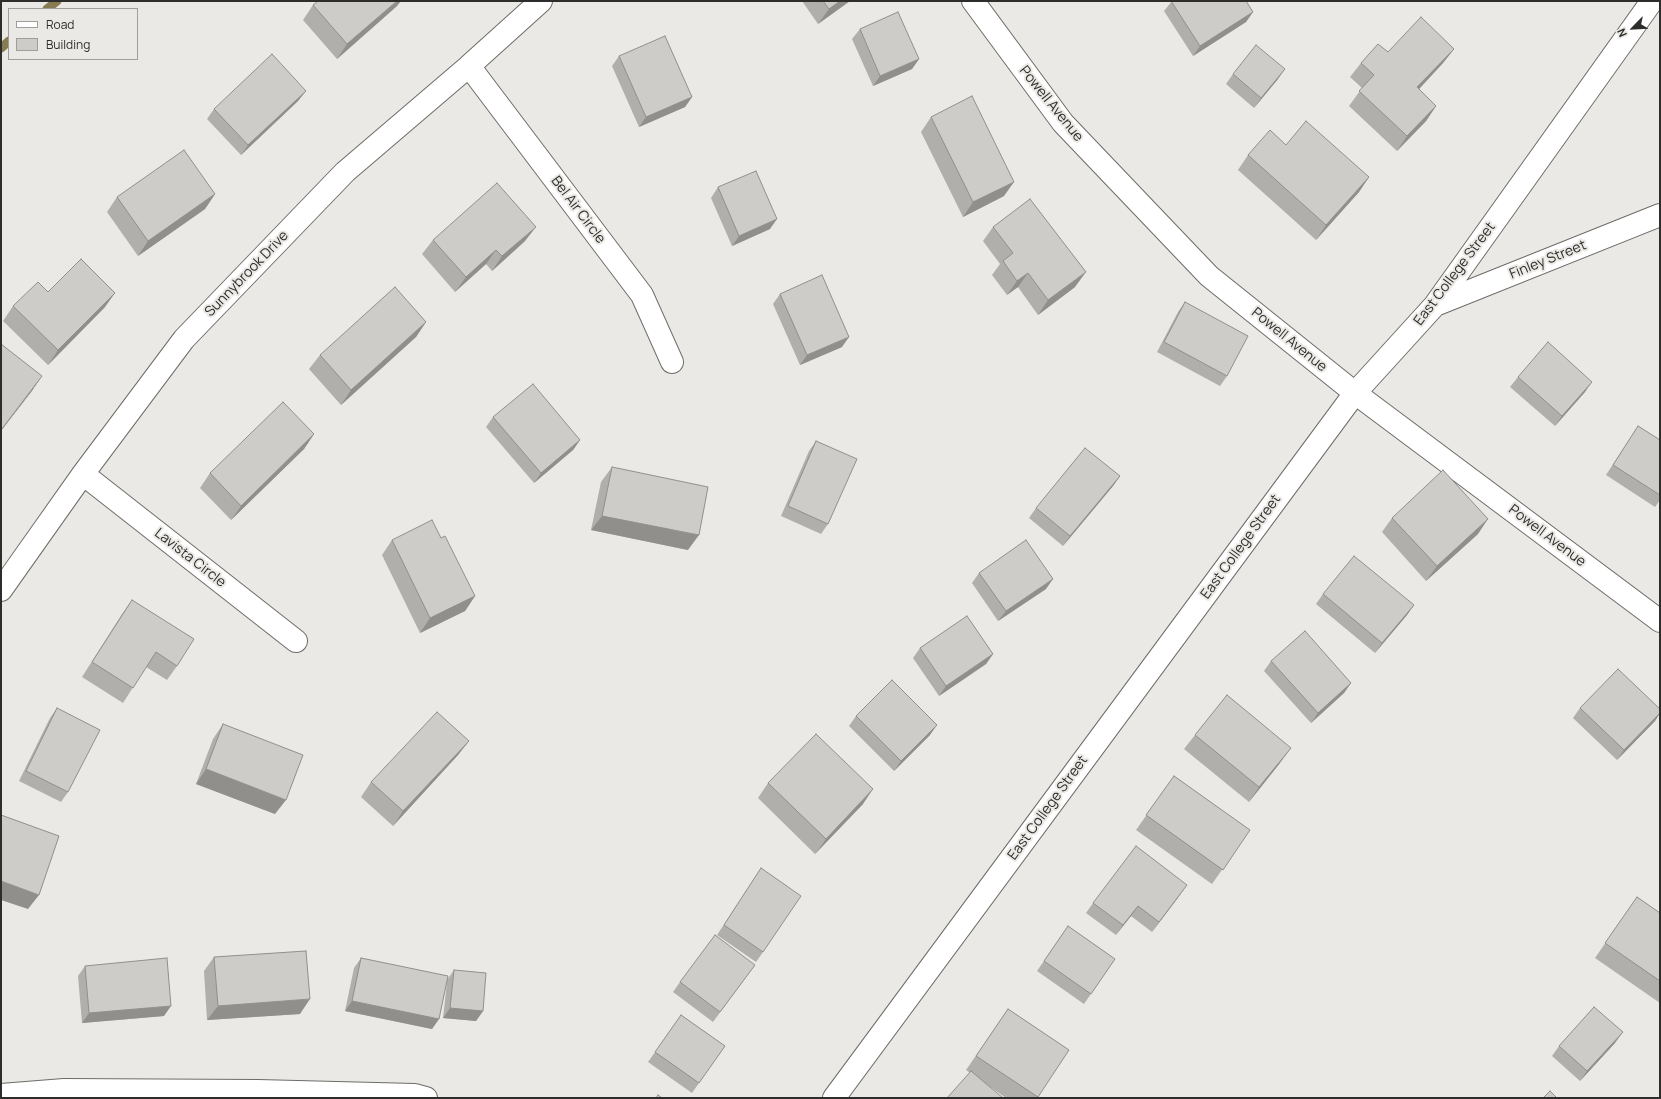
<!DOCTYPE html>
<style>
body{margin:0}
#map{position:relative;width:1661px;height:1099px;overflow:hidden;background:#ebe9e5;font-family:Manrope,sans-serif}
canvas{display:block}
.frame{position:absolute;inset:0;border:2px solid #2d2d2b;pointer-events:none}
.legend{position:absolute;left:8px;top:8px;width:130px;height:52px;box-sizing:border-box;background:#ebe9e5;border:1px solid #9f9e9b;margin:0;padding:5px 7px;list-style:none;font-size:12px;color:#2d2d2b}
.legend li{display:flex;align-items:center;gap:8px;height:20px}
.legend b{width:20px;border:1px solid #9f9e9b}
.north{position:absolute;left:1613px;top:8px;width:40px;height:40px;-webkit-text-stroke:3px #ebe9e5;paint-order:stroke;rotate:246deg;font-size:11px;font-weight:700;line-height:16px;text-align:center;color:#2d2d2b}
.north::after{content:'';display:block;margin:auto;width:14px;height:18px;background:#2d2d2b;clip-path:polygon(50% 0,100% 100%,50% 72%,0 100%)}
</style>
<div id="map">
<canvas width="1661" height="1099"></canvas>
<div class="frame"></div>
<ul class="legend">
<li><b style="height:5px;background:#fff"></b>Road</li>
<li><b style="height:11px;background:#ceccc8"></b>Building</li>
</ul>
<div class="north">N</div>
</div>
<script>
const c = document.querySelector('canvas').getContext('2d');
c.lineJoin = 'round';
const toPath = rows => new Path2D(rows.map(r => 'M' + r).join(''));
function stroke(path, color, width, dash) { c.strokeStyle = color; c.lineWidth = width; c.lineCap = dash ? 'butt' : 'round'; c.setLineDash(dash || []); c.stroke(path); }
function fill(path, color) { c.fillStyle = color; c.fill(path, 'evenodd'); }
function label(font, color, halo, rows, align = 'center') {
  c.font = font + ' Manrope,sans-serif'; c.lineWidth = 4; c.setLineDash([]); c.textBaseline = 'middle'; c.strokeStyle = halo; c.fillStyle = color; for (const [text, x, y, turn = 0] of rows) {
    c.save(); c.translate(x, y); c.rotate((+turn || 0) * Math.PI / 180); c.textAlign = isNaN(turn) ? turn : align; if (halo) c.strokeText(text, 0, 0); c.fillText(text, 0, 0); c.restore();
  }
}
const stream = toPath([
 [47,9,57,1],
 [1,48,9,41]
]);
const minor = toPath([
 [973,1,1063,123,1209,276,1355,393,1660,621],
 [469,66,642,295,672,362],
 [1435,305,1660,215],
 [83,474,296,641],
 [1,590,83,474,184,339,345,172,469,66,541,1],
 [834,1098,1355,393,1435,305,1652,1]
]);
const tertiary = toPath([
 [1,1095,64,1090,258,1091,415,1095,426,1098]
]);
const wall = toPath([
 [802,1,850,1,818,24],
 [1172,1,1253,12,1246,22,1193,56,1164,11],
 [313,5,397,6,337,59,303,20],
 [860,29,919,59,912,69,873,86,852,39],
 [1454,49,1443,63,1419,89,1436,106,1426,121,1397,151,1349,106,1362,88,1350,77,1361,63,1388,52],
 [619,56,692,97,685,107,639,127,612,66],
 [1233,74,1278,79,1254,108,1226,84],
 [306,91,298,101,241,155,207,119,214,109],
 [931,117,1004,196,963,217,921,132],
 [1286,145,1369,177,1359,192,1316,240,1238,170,1248,155],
 [718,187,770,229,732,246,711,198],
 [215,194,205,209,138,256,107,212,117,197],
 [993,227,1075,287,1038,315,1018,287,1007,295,992,275,1000,264,983,241],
 [433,240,525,241,492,271,486,264,455,292,422,254],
 [48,292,105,307,48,365,3,321,13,306],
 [780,294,842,347,800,365,773,304],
 [1185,302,1227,376,1220,386,1157,352,1178,312],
 [426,322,416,337,341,405,309,369,320,355],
 [1518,377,1585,392,1555,426,1510,387],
 [493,417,580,440,573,450,534,483,486,427],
 [1638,426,1660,440,1660,500,1655,507,1606,475],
 [314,434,304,449,231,520,200,488,210,473],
 [816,441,828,524,821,534,781,516,809,451],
 [612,467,688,550,591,530,601,482],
 [1120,476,1113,486,1063,546,1029,518,1036,508],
 [1392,518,1478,534,1426,581,1382,532],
 [441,538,475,596,465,611,420,633,382,555,392,540],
 [979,573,1046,589,998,621,972,583],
 [1323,594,1414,605,1407,615,1375,653,1316,604],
 [132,600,177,666,167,680,146,667,123,703,82,677,122,614],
 [920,648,993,654,986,664,939,696,913,658],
 [1271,661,1351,683,1344,693,1311,723,1264,671],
 [57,708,68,792,61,802,19,781,50,718],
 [1580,708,1660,709,1660,713,1655,721,1617,760,1573,718],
 [856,716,930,735,894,771,849,726],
 [223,724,275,814,196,784,213,739],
 [1195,735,1280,763,1249,802,1184,749],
 [469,741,458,755,393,826,361,797,371,782],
 [1174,776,1250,830,1212,884,1136,830],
 [768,783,863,804,815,854,758,798],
 [761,868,763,952,756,962,717,935],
 [1180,895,1152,932,1131,916,1116,935,1086,913,1093,903],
 [1637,897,1660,913,1660,1003,1595,958],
 [1068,926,1115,959,1084,1004,1037,971],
 [214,957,300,1014,207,1020,204,971],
 [361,958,447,980,454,970,483,1011,476,1021,443,1018,447,982,439,1019,432,1029,345,1011,354,968],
 [755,965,713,1022,673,992,680,982],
 [85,966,164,1016,82,1023,78,976],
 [1008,1009,1069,1050,1037,1098,1006,1098,966,1070],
 [681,1015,725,1046,692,1093,648,1062],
 [1615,1043,1580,1081,1552,1056,1559,1046]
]);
const shadedWall = toPath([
 [397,1,401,1,397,6,337,59,347,44],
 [840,1,850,1,818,24,829,9],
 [1253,12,1246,22,1193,56,1200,46],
 [1454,49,1443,63,1407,102,1417,87],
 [919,59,912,69,873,86,880,76],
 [1285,69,1278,79,1254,108,1261,98],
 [306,91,298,101,241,155,248,145],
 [692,97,685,107,639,127,646,117],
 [1436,106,1426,121,1397,151,1407,136],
 [1369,177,1359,192,1316,240,1326,225],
 [1014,182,1004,196,963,217,973,202],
 [215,194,205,209,138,256,148,241],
 [777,219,770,229,732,246,739,236],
 [536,227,525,241,492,271,502,256],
 [496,250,486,264,455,292,466,277],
 [1086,272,1075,287,1038,315,1048,300],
 [1028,273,1018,287,1007,295,1017,281],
 [115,293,105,307,48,365,58,350],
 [426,322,416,337,341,405,351,390],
 [849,337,842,347,800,365,807,355],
 [42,376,32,391,1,431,1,430],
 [1592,382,1585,392,1555,426,1562,416],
 [314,434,304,449,231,520,241,506],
 [580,440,573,450,534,483,541,473],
 [1120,476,1113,486,1063,546,1070,536],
 [602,516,699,535,688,550,591,530],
 [1488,519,1478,534,1426,581,1437,566],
 [1053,579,1046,589,998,621,1006,611],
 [475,596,465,611,420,633,430,618],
 [1414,605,1407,615,1375,653,1382,643],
 [993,654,986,664,939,696,946,686],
 [1351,683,1344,693,1311,723,1318,713],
 [1660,713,1655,721,1617,760,1624,750],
 [937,725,930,735,894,771,901,761],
 [469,741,458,755,393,826,403,811],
 [1291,748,1280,763,1249,802,1259,787],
 [206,769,286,800,275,814,196,784],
 [873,789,863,804,815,854,826,839],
 [1,881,39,895,28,909,1,900],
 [1187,885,1180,895,1152,932,1159,922],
 [1138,906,1131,916,1116,935,1123,925],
 [310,999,300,1014,207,1020,218,1006],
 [352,1001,439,1019,432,1029,345,1011],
 [171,1006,164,1016,82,1023,89,1013],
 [450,1008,483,1011,476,1021,443,1018],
 [1623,1032,1615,1043,1580,1081,1587,1071]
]);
const building = toPath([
 [318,1,397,1,347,44,313,5,318,1],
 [823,1,840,1,829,9,823,1],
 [1171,1,1246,1,1253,12,1200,46,1171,1],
 [898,12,919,59,880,76,860,29,898,12],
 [1421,17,1454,49,1417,87,1436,106,1407,136,1359,91,1374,75,1361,63,1378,44,1388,52,1421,17],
 [665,36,692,97,646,117,619,56,665,36],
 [1256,45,1285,69,1261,98,1233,74,1256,45],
 [272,54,306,91,248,145,214,109,272,54],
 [972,96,1014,182,973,202,931,117,972,96],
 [1306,121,1369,177,1326,225,1248,155,1270,130,1286,145,1306,121],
 [184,150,215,194,148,241,117,197,184,150],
 [756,171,777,219,739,236,718,187,756,171],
 [497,183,536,227,502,256,496,250,466,277,433,240,497,183],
 [1030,199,1086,272,1048,300,1028,273,1017,281,1003,261,1013,253,993,227,1030,199],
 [81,259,115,293,58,350,13,306,38,282,48,292,81,259],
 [822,275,849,337,807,355,780,294,822,275],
 [395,287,426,322,351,390,320,355,395,287],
 [1185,302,1248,336,1227,376,1164,342,1185,302],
 [1548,342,1592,382,1562,416,1518,377,1548,342],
 [1,344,42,376,1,430,1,344],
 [533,384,580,440,541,473,493,417,533,384],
 [283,402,314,434,241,506,210,473,283,402],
 [1638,426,1660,440,1660,495,1613,465,1638,426],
 [816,441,857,459,828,524,788,506,816,441],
 [1085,448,1120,476,1070,536,1036,508,1085,448],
 [612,467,708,487,699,535,602,516,612,467],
 [1443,470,1488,519,1437,566,1392,518,1443,470],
 [432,520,441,538,445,536,475,596,430,618,392,540,432,520],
 [1026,540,1053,579,1006,611,979,573,1026,540],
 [1354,556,1414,605,1382,643,1323,594,1354,556],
 [132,600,194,639,177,666,156,652,133,688,92,662,132,600],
 [967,616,993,654,946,686,920,648,967,616],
 [1305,631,1351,683,1318,713,1271,661,1305,631],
 [1618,669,1660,709,1660,713,1624,750,1580,708,1618,669],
 [892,680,937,725,901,761,856,716,892,680],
 [1227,695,1291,748,1259,787,1195,735,1227,695],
 [57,708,100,730,68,792,26,771,57,708],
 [437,712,469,741,403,811,371,782,437,712],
 [223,724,303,755,286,800,206,769,223,724],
 [816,734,873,789,826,839,768,783,816,734],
 [1174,776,1250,830,1223,870,1146,815,1174,776],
 [1,815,59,836,39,895,1,881,1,815],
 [1136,846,1187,885,1159,922,1138,906,1123,925,1093,903,1136,846],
 [761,868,801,896,763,952,724,925,761,868],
 [1637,897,1660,913,1660,981,1605,943,1637,897],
 [1068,926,1115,959,1091,994,1044,961,1068,926],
 [715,935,755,965,720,1012,680,982,715,935],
 [306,951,310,999,218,1006,214,957,306,951],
 [167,958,171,1006,89,1013,85,966,167,958],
 [361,958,448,976,439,1019,352,1001,361,958],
 [454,970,486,973,483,1011,450,1008,454,970],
 [1594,1007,1623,1032,1587,1071,1559,1046,1594,1007],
 [1008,1009,1069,1050,1038,1097,976,1056,1008,1009],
 [681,1015,725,1046,699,1083,655,1052,681,1015],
 [971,1071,1003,1098,947,1098,971,1071],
 [1550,1091,1557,1098,1543,1098,1550,1091],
 [658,1095,662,1098,656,1098,658,1095]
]);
const streetNames = [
 ["Powell Avenue",1051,104,51],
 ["Bel Air Circle",578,210,53],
 ["Finley Street",1548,260,-22],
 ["Sunnybrook Drive",247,274,-46],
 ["East College Street",1455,274,-53],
 ["Powell Avenue",1289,340,39],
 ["Powell Avenue",1547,536,37],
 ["East College Street",1241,547,-54],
 ["Lavista Circle",190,558,38],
 ["East College Street",1048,808,-54]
];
stroke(stream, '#877b52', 9);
stroke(minor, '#6e6c69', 24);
stroke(tertiary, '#6e6c69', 24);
stroke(minor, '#fff', 22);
stroke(tertiary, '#fff', 22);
fill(wall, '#b1afac');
fill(shadedWall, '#908f8c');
fill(building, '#ceccc8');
stroke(building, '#908f8c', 1);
label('14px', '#2d2d2b', '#ebe9e5', streetNames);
</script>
